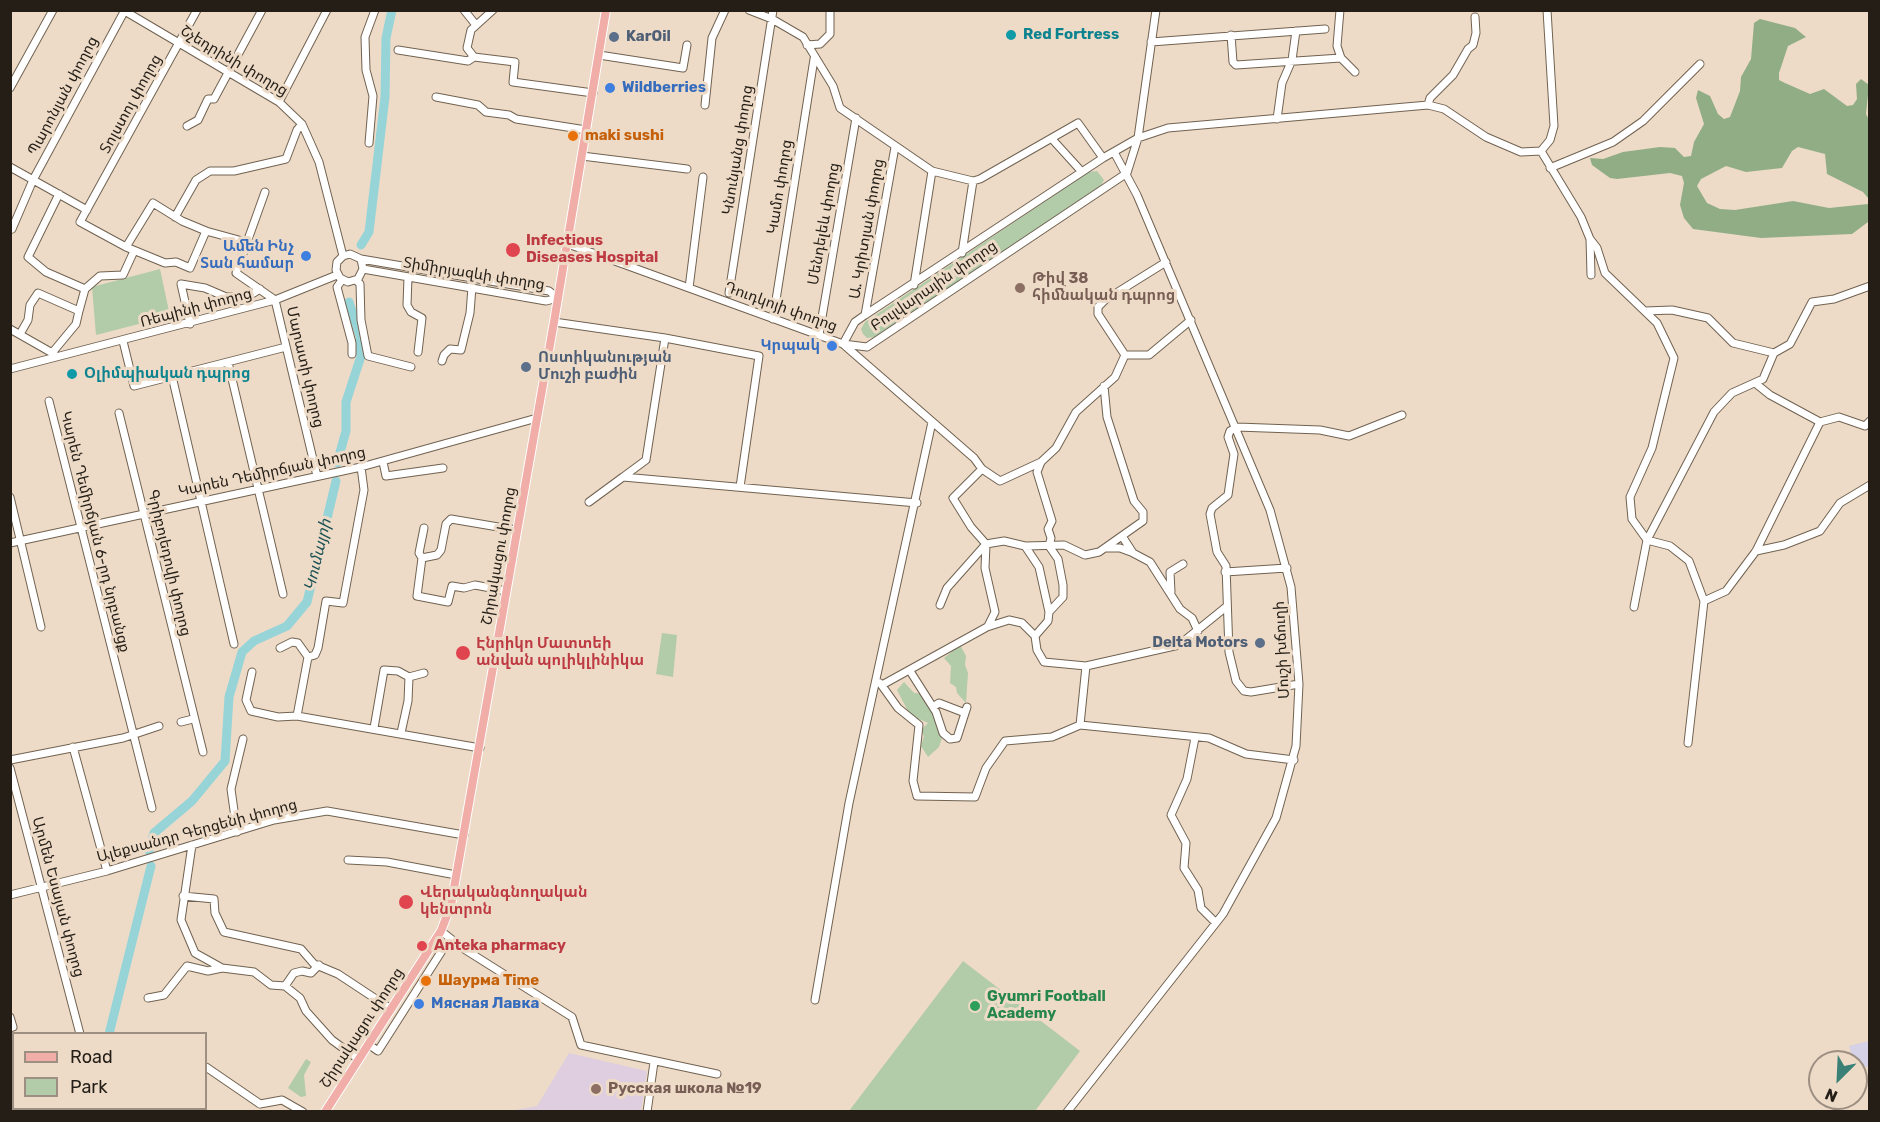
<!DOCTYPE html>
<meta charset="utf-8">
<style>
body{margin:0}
#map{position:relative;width:1880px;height:1122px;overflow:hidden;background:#eddbc7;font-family:Rubik,sans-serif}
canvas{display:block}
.frame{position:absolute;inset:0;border:12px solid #241e17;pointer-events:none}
.legend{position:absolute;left:12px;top:1032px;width:195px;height:78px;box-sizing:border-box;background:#eddbc7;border:2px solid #9d8f81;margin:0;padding:8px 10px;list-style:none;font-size:18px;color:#241e17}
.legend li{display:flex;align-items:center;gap:12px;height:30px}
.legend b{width:30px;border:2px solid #9d8f81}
.north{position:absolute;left:1808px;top:1050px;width:60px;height:60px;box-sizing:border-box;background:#eddbc7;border:2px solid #9d8f81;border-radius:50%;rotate:204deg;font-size:16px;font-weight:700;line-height:24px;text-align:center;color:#241e17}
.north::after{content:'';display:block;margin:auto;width:21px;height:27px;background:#3a8076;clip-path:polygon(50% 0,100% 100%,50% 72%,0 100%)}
</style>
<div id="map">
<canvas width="1880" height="1122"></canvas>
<div class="frame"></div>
<ul class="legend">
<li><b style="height:8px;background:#f1ada7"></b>Road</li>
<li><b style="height:16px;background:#b2cba9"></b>Park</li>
</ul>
<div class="north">N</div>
</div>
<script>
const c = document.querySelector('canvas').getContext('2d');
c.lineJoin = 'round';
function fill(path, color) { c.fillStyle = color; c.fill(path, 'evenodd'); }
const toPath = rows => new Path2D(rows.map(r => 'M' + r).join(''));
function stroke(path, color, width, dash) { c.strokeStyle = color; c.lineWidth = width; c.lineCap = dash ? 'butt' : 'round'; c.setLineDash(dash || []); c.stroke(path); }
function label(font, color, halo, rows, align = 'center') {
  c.font = font + ' Rubik,"Noto Sans Armenian",sans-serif'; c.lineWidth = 6; c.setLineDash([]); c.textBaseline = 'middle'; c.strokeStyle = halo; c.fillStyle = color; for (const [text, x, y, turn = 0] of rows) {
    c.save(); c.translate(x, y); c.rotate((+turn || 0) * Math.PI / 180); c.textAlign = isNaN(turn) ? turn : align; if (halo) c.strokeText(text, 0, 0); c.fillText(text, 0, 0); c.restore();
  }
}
const industrial = toPath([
 [1869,1041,1869,1066,1856,1069,1849,1046]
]);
const education = toPath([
 [569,1053,647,1071,641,1111,510,1111,537,1106]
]);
const green = toPath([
 [1097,171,1104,180,1100,187,875,337,867,338,863,334,861,329,865,322,1089,172],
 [160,269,170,316,96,335,92,287],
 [662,633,677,635,673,677,656,674],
 [960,645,966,656,965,665,968,673,966,703,957,693,956,687,950,683,951,666,944,658],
 [904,682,914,693,924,694,943,735,939,747,928,757,921,746,924,736,921,730,928,723,910,715,897,690],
 [963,961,1080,1051,1035,1111,849,1111],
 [306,1059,311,1062,304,1075,306,1096,301,1097,288,1088]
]);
const forest = toPath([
 [1760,19,1795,28,1806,37,1788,46,1779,73,1779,80,1785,83,1810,94,1824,89,1847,106,1853,105,1857,99,1856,84,1861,79,1869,85,1866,114,1870,122,1869,217,1868,222,1852,234,1761,238,1693,229,1684,218,1680,205,1684,183,1682,176,1670,173,1617,179,1610,178,1592,165,1590,158,1603,159,1623,152,1660,147,1675,148,1684,157,1691,156,1694,142,1704,124,1696,98,1698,90,1710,96,1718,114,1724,119,1730,117,1740,91,1741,77,1751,59,1754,23],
 [1798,147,1825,154,1827,174,1863,192,1868,198,1868,204,1829,208,1793,201,1735,210,1720,209,1707,203,1697,186,1701,179,1726,166,1746,172,1782,168,1792,151]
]);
const river = toPath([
 [361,245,369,232,385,97,386,38,392,10],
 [337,463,346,431,346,402,361,356,360,336,349,302],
 [149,851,154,833,192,801,225,761,229,697,242,652,254,641,287,626,307,602,336,481],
 [109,1034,151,866],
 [87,1112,88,1108]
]);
const minor = toPath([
 [123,10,279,102,302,124,319,162,343,256],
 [197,10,80,222,126,247,153,203,182,221,206,231,246,242],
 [464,10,476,25],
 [493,10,471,30,467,48,474,57,515,62,513,82,593,93],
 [749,10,772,19,803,37,833,86,840,108,932,171,973,181,980,179,1078,123,1103,158],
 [1340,10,1337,46,1341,58],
 [1231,35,1233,62,1236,65,1341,58,1355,72],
 [1151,42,1325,29],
 [807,45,820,44,830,34,830,10],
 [398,50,468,61,474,57],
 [599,55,683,68,687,45],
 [10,88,53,10],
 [436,97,478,105,486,112,509,115,516,119,586,130],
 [279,102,327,10],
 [705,105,712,38,725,10],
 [1428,105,1430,98,1453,75,1468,49,1473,45,1476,33,1475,17],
 [1277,119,1282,83,1292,60,1296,31],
 [187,126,198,120,208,99,214,99,262,10],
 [1052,139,1082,172],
 [369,143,373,96,366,70,365,37,375,10],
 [1541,151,1550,140,1554,126,1547,10],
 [1541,151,1581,217,1590,239,1591,275],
 [582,156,687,169],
 [10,167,87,210],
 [1550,168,1613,142,1643,121,1700,64],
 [265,192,236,273,275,300,317,476],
 [59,194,28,257,46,272,85,289,79,311],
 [175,217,196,180,210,171,234,171,286,159,297,130,302,124],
 [12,229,33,180,125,10],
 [1590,239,1597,248,1605,273,1657,323,1674,358,1652,448,1630,497,1632,519,1647,540,1670,546,1689,561,1704,601],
 [568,244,843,344,974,458,982,469,1000,481,1041,462],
 [126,247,165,263,176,262,190,268,206,231],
 [962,253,973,181],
 [361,259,363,269,358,279,348,282,340,278,336,270,337,262,343,256,350,254,361,259,549,291,558,298],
 [363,269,546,301,558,298],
 [408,277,407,305,411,312,422,318,418,352],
 [342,280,337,287,352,343,352,354],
 [356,280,360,284,361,320,368,356,411,367],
 [914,285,932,171],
 [689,288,703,177],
 [85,289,100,276,123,275,134,251],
 [729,293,773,10],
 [1645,311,1672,310,1708,318,1733,343,1774,353],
 [865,315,895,147],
 [773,319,814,59],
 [554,322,665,338,759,356,740,487],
 [190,324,181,284,205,288,226,297,249,296,260,289],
 [10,329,54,354],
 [20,334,28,320,30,305,38,293,79,311,76,324,52,353],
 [819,335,856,118],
 [123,341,134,386,286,347],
 [843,344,855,322,865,315,1103,158,1138,138,1168,128,1428,105,1444,109,1486,137,1521,152,1541,151],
 [843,344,867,347,1127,173,1138,138,1156,10],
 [1125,355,1098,314,1098,307,1105,300,1166,262],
 [442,361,444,355,450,349,461,350,470,313,472,287],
 [228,362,283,594],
 [10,369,275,300,337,275],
 [172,376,234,644],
 [1755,383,1770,395,1820,422],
 [49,401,152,808],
 [119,413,203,752],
 [383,462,386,476,443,468],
 [361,467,364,490,343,603,326,601,318,648,315,655,308,657,297,716,480,748],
 [982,469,953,498,971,527,986,544,1004,541,1025,546,1039,567,1049,612,1048,621,1035,636],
 [623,477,646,460,665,338],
 [10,497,41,627],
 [589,502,623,477,917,503],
 [1122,536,1133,553,1150,562,1180,609,1192,618,1198,631],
 [10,543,361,467,537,418],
 [1025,546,1064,545,1085,555,1099,552,1143,521,1143,512,1134,501,1107,417,1104,386],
 [1107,548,1120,548,1131,552],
 [1756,551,1784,545,1820,531,1840,503,1870,485],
 [422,558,419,553,424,528],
 [1225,572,1287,568],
 [506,591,475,585,464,588,452,586,448,602,417,596,422,558,437,555,441,550,446,524,451,519,516,530],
 [1171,592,1170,572,1183,564],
 [940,605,947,588,986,544,985,568,995,612,988,626],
 [1634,607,1647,540,1714,412,1732,393,1763,379,1774,353,1790,344,1812,302,1834,299,1870,286],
 [1049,612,1063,597,1063,585,1058,559,1049,546,1051,538,1048,529,1052,521,1037,472,1041,462,1056,448,1076,412,1115,377,1125,355,1149,355,1191,320],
 [280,648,292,642,298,643,308,657],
 [1086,666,1080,725,1209,738,1246,754,1294,760],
 [910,671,936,712,943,733,950,739,957,738,967,707],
 [252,672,246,700,251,711,278,717,297,716],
 [880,683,898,708,919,725,913,781,917,796,975,797,986,768,1005,741,1052,737,1080,725],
 [1299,684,1251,692,1244,691,1236,681,1229,652,1226,566,1217,552,1210,514,1212,508,1228,495,1234,454,1228,437,1230,431,1237,427,1320,430,1349,436,1402,415],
 [882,685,987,627,1009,620,1022,623,1035,636,1037,650,1044,662,1086,666,1179,645,1226,607],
 [933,707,939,703,965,713],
 [181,722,193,719],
 [374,728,384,670,398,671,409,677,424,673],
 [401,733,408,701,409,677],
 [1195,738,1187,779,1171,815,1186,843,1184,868,1198,890,1201,908,1216,923],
 [1688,743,1704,601,1726,591,1756,551,1820,422,1839,417,1865,426,1870,421],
 [73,747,107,871],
 [10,760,123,738,159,726],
 [10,768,80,1034],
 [237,832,231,789,243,739],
 [192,845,181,920,195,953,222,968,254,972,271,985,285,986,300,998,306,1011,332,1040,358,1059],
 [348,860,387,862,456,875],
 [10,895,107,871,274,820,327,811,464,835],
 [183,896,214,899,215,913,224,932,301,949,314,964,338,974,391,1009],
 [441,931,464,949,572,1017,581,1045,717,1074],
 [285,986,294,973,302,971,311,973,319,965],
 [148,998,164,995,187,966,208,971,222,968],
 [815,1000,849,803,932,422],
 [10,1017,13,1027,10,1028],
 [368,1044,378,1051,450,938],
 [10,1064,14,1063],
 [206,1067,260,1104],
 [260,1104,282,1100,303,1112],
 [129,1108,138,1112],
 [647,1112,654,1062],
 [1067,1112,1223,914,1276,818,1296,746,1299,684,1291,587,1270,510,1137,195,1114,152]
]);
const major = toPath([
 [325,1112,441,931,451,905,554,322,606,10]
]);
const markers = [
 [1011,35,6,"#0f9aa8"],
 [614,37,6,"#5c6f8a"],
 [610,88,6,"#3f7fe0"],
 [573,136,6,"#e8710a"],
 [513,250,8,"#e0444e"],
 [306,256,6,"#3f7fe0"],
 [1020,288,6,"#8d6e63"],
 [832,346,6,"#3f7fe0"],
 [526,367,6,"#5c6f8a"],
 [72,374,6,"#0f9aa8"],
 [1260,643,6,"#5c6f8a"],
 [463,653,8,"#e0444e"],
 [406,902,8,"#e0444e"],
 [422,946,6,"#e0444e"],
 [426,981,6,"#e8710a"],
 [419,1004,6,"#3f7fe0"],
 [975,1006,6,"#2e9e5b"],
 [596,1089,6,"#8d6e63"]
];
const cultureNames = [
 ["Red Fortress",1023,35],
 ["Օլիմպիական դպրոց",84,374]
];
const serviceNames = [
 ["KarOil",626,37],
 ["Ոստիկանության",538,358],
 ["Մուշի բաժին",538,375],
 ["Delta Motors",1248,643,"right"]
];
const streetNames = [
 ["Շչեդրինի փողոց",234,61,31],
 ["Պարոնյան փողոց",63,96,-62],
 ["Տոլստոյ փողոց",131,104,-61],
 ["Կնունյանց փողոց",738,150,-81],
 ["Կամո փողոց",780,187,-81],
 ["Մենդելեև փողոց",824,224,-80],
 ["Ա. Կրիտյան փողոց",867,229,-80],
 ["Տիմիրյազևի փողոց",474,274,9],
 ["Բուլվարային փողոց",934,286,-34],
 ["Դուդկոյի փողոց",781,307,20],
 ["Ռեպինի փողոց",196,308,-15],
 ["Մարատի փողոց",305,367,77],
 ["Կարեն Դեմիրճյան փողոց",272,472,-12],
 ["Կարեն Դեմիրճյան 6-րդ նրբանցք",95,532,76],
 ["Շիրակացու փողոց",499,556,-80],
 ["Գրիբոյեդովի փողոց",169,563,77],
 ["Մուշի խճուղի",1282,650,-93],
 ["Ալեքսանդր Գերցենի փողոց",197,831,-15],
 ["Արմեն Եսայան փողոց",58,897,75],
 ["Շիրակացու փողոց",362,1028,-57]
];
const shopNames = [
 ["Wildberries",622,88],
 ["Ամեն Ինչ",294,247,"right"],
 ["Տան համար",294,264,"right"],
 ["Կրպակ",820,346,"right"],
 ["Мясная Лавка",431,1004]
];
const foodNames = [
 ["maki sushi",585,136],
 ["Шаурма Time",438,981]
];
const healthNames = [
 ["Infectious",526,241],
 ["Diseases Hospital",526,258],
 ["Էնրիկո Մատտեի",476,644],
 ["անվան պոլիկլինիկա",476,661],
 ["Վերականգնողական",420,893],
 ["կենտրոն",420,910],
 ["Anteka pharmacy",434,946]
];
const educationNames = [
 ["Թիվ 38",1032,279],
 ["հիմնական դպրոց",1032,296],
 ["Русская школа №19",608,1089]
];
const leisureNames = [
 ["Gyumri Football",987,997],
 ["Academy",987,1014]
];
const waterNames = [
 ["Կումայրի",318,555,-77]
];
fill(industrial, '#d5d1e7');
fill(education, '#dfcee0');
fill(green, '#b2cba9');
fill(forest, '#90ad86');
stroke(river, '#96d4d8', 9);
stroke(minor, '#716251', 9);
stroke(major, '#fff', 10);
stroke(minor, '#fff', 7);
stroke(major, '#f1ada7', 8);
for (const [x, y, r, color] of markers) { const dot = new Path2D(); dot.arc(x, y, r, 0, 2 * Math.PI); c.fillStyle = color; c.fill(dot); stroke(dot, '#eddbc7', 2); }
label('bold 15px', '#0d838f', '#eddbc7', cultureNames, 'left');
label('bold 15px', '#4e5e75', '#eddbc7', serviceNames, 'left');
label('15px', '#241e17', '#eddbc7', streetNames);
label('bold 15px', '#366cbe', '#eddbc7', shopNames, 'left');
label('bold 15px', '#c56008', '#eddbc7', foodNames, 'left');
label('bold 15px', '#be3a42', '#eddbc7', healthNames, 'left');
label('bold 15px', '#785e54', '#eddbc7', educationNames, 'left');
label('bold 15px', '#27864d', '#eddbc7', leisureNames, 'left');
label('italic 16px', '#1c5255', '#eddbc7', waterNames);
</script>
